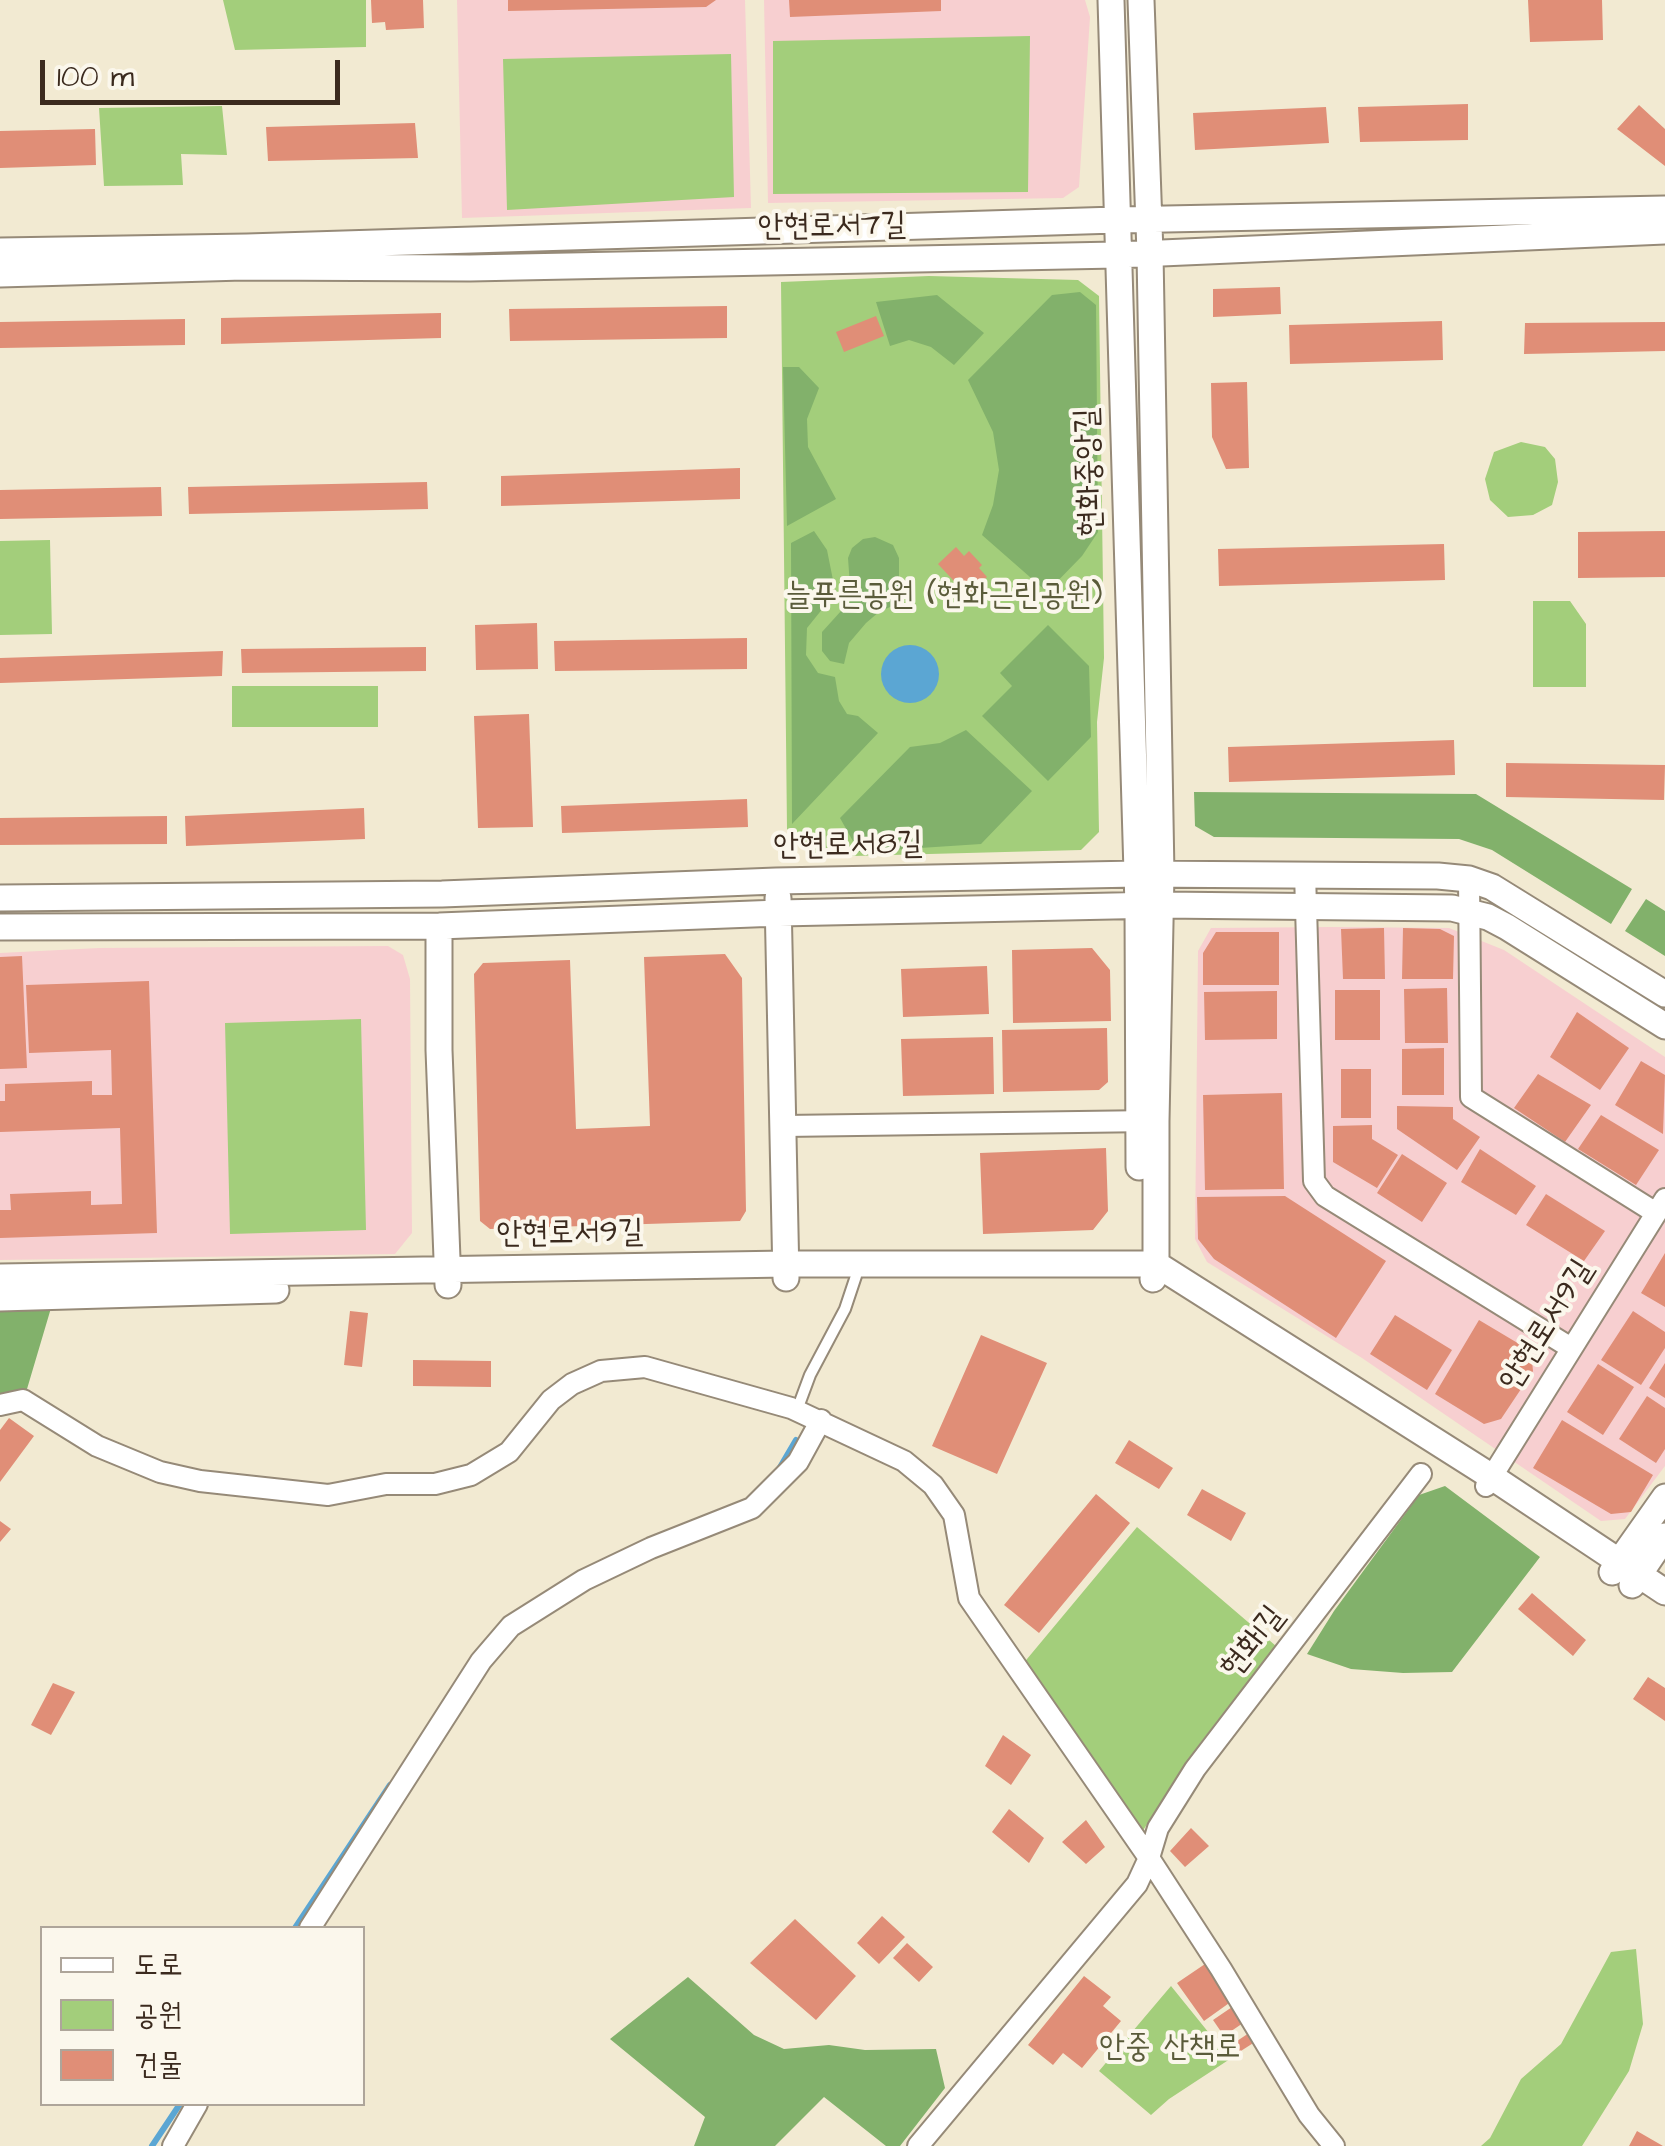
<!DOCTYPE html>
<meta charset="utf-8">
<style>
body{margin:0}
#map{position:relative;width:1665px;height:2146px;overflow:hidden;background:#f2ead2;font-family:"Architects Daughter","Poor Story",sans-serif}
canvas{display:block}
.legend{position:absolute;left:40px;top:1926px;width:325px;height:180px;box-sizing:border-box;background:#fbf7ec;border:2px solid #aea59a;margin:0;padding:12px 18px;list-style:none;font-size:30px;color:#3b2a1e}
.legend li{display:flex;align-items:center;gap:20px;height:50px}
.legend b{width:50px;border:2px solid #aea59a}
.scale{position:absolute;left:40px;top:60px;width:300px;height:45px;box-sizing:border-box;border:5px solid #3b2a1e;border-top:0;padding-left:12px;font-size:30px;line-height:35px;white-space:nowrap;color:#3b2a1e;-webkit-text-stroke:8px #fbf7ec;paint-order:stroke}
</style>
<div id="map">
<canvas width="1665" height="2146"></canvas>
<ul class="legend">
<li><b style="height:12px;background:#fff"></b>도로</li>
<li><b style="height:28px;background:#a3ce7b"></b>공원</li>
<li><b style="height:28px;background:#e08e77"></b>건물</li>
</ul>
<div class="scale">100 m</div>
</div>
<script>
const c = document.querySelector('canvas').getContext('2d');
c.lineJoin = 'round';
function fill(path, color) { c.fillStyle = color; c.fill(path, 'evenodd'); }
const toPath = rows => new Path2D(rows.map(r => 'M' + r).join(''));
function stroke(path, color, width, dash) { c.strokeStyle = color; c.lineWidth = width; c.lineCap = dash ? 'butt' : 'round'; c.setLineDash(dash || []); c.stroke(path); }
function label(font, color, halo, rows, align = 'center') {
  c.font = font + ' "Architects Daughter","Poor Story",sans-serif'; c.lineWidth = 8; c.setLineDash([]); c.textBaseline = 'middle'; c.strokeStyle = halo; c.fillStyle = color; for (const [text, x, y, turn = 0] of rows) {
    c.save(); c.translate(x, y); c.rotate((+turn || 0) * Math.PI / 180); c.textAlign = isNaN(turn) ? turn : align; if (halo) c.strokeText(text, 0, 0); c.fillText(text, 0, 0); c.restore();
  }
}
const built = toPath([
 [457,0,745,0,751,208,462,218],
 [764,0,1085,0,1090,17,1079,187,1063,198,768,203],
 [1330,927,1449,928,1504,950,1665,1057,1665,1466,1625,1519,1601,1521,1362,1358,1207,1262,1195,1239,1198,951,1211,928],
 [388,946,403,955,410,979,412,1233,395,1254,0,1260,0,953,99,948]
]);
const green = toPath([
 [223,0,366,0,366,47,235,50],
 [1030,36,1028,192,773,194,773,41],
 [731,54,734,197,507,210,503,59],
 [222,106,227,155,181,154,183,185,104,186,99,108],
 [929,276,1078,280,1099,296,1104,658,1097,722,1099,832,1081,850,815,857,787,829,781,282],
 [1521,442,1545,447,1555,459,1558,482,1552,505,1533,515,1508,517,1490,500,1485,479,1494,452],
 [50,540,52,634,0,635,0,541],
 [1533,601,1570,601,1586,624,1586,687,1533,687],
 [232,686,378,686,378,727,232,727],
 [361,1019,366,1230,230,1234,225,1023],
 [1137,1527,1276,1646,1201,1742,1142,1832,1022,1665],
 [1636,1949,1643,2024,1629,2071,1582,2146,1481,2146,1490,2138,1521,2079,1561,2044,1611,1952],
 [1171,1986,1230,2059,1169,2099,1151,2115,1099,2071]
]);
const forest = toPath([
 [1080,292,1096,305,1098,532,1082,556,1047,592,982,535,993,505,999,470,993,432,968,380,1052,295],
 [937,295,984,333,954,365,931,347,909,340,890,346,876,302],
 [783,367,799,367,819,388,807,419,808,447,836,499,787,526],
 [814,531,827,550,834,585,832,597,807,628,806,655,818,673,835,677,839,701,847,714,858,716,878,733,792,824,791,543],
 [875,537,893,545,899,558,899,603,879,612,866,623,849,643,844,664,830,661,822,651,822,632,851,600,848,558,852,548,863,539],
 [1048,625,1089,666,1091,737,1048,781,982,716,1012,686,1000,673],
 [966,730,1032,791,981,844,859,852,840,818,910,747,940,743],
 [1194,792,1476,794,1632,889,1611,924,1492,850,1459,839,1214,837,1195,826],
 [1646,899,1665,911,1665,956,1625,931],
 [51,1308,27,1389,0,1398,0,1312],
 [1445,1486,1540,1557,1452,1672,1403,1673,1351,1669,1307,1654,1334,1611,1419,1495],
 [688,1977,754,2035,784,2049,829,2045,865,2050,936,2049,945,2088,900,2146,886,2146,824,2097,775,2146,694,2146,705,2117,610,2039]
]);
const water = toPath([
 '881 674a29 29 0 1 1 58 0a29 29 0 1 1-58 0Z'
]);
const stream = toPath([
 [779,1469,796,1440],
 [295,1928,390,1785],
 [152,2146,180,2104]
]);
const building = toPath([
 [371,0,423,0,424,28,386,30,385,22,372,23],
 [508,0,716,0,706,7,508,11],
 [789,0,941,0,941,11,790,17],
 [1528,0,1602,0,1603,40,1530,42],
 [1468,104,1468,140,1360,142,1358,107],
 [1639,105,1665,129,1665,166,1617,129],
 [1326,107,1329,143,1195,150,1193,113],
 [415,123,418,158,268,161,266,127],
 [95,129,96,165,0,168,0,131],
 [1280,287,1281,314,1213,317,1213,289],
 [727,306,727,338,510,341,509,309],
 [441,313,441,338,221,344,221,318],
 [876,316,884,336,844,352,836,332],
 [185,319,185,345,0,348,0,322],
 [1442,321,1443,360,1290,364,1289,325],
 [1665,322,1665,351,1524,354,1525,323],
 [1247,382,1249,468,1226,469,1212,437,1211,383],
 [740,468,740,499,501,506,501,476],
 [427,482,428,509,189,514,188,487],
 [161,487,162,516,0,519,0,490],
 [1665,531,1665,577,1578,578,1578,532],
 [1444,544,1445,580,1219,586,1218,549],
 [956,547,964,556,969,551,982,565,979,568,987,577,967,595,938,564],
 [537,623,538,669,476,670,475,625],
 [747,638,747,669,555,671,554,641],
 [426,647,426,671,242,673,241,649],
 [223,651,222,676,0,683,0,658],
 [529,714,533,827,478,828,474,716],
 [1454,740,1455,775,1229,782,1228,747],
 [1506,763,1665,765,1664,800,1506,797],
 [747,799,748,827,562,833,561,806],
 [364,808,365,839,186,846,185,816],
 [167,816,167,844,0,845,0,818],
 [1384,928,1385,979,1343,979,1341,929],
 [1403,928,1440,929,1454,936,1453,979,1402,979],
 [1216,932,1279,932,1279,985,1203,985,1203,953],
 [1092,948,1110,970,1111,1021,1013,1023,1012,950],
 [725,954,742,978,746,1211,740,1221,490,1229,480,1221,474,974,483,963,570,960,576,1129,650,1126,644,957],
 [22,956,27,1068,0,1069,0,957],
 [987,966,989,1014,903,1017,901,969],
 [149,981,157,1233,0,1238,0,1210,11,1210,10,1194,91,1191,91,1205,122,1204,120,1128,0,1132,0,1101,5,1101,5,1084,92,1081,92,1095,112,1095,111,1050,29,1053,26,985],
 [1447,988,1448,1043,1405,1043,1404,989],
 [1335,990,1380,990,1380,1040,1335,1040],
 [1277,991,1277,1039,1205,1040,1204,992],
 [1577,1012,1629,1048,1600,1090,1550,1057],
 [1107,1028,1108,1082,1099,1090,1003,1092,1002,1030],
 [993,1037,994,1094,903,1096,901,1039],
 [1444,1048,1444,1095,1402,1095,1402,1049],
 [1641,1061,1665,1075,1663,1134,1615,1105],
 [1341,1069,1371,1069,1371,1118,1341,1118],
 [1538,1074,1591,1105,1565,1142,1514,1108],
 [1282,1093,1284,1189,1205,1190,1203,1095],
 [1397,1106,1453,1107,1453,1119,1480,1137,1457,1170,1397,1129],
 [1601,1115,1659,1150,1636,1185,1578,1149],
 [1372,1125,1372,1139,1398,1155,1377,1188,1333,1162,1333,1126],
 [1106,1148,1108,1211,1093,1230,983,1234,980,1153],
 [1480,1149,1536,1186,1516,1215,1461,1182],
 [1402,1154,1447,1183,1422,1222,1377,1193],
 [1546,1194,1605,1231,1584,1261,1526,1225],
 [1285,1196,1386,1261,1336,1338,1214,1259,1198,1239,1197,1197],
 [1665,1253,1665,1307,1641,1293],
 [350,1311,368,1313,362,1367,344,1365],
 [1633,1311,1665,1332,1665,1348,1641,1385,1601,1360],
 [1395,1315,1452,1350,1427,1390,1370,1354],
 [1479,1320,1531,1351,1533,1371,1501,1419,1484,1424,1435,1394],
 [981,1335,1047,1363,997,1474,932,1446],
 [413,1360,491,1361,491,1387,413,1386],
 [1665,1363,1665,1398,1649,1388],
 [1598,1364,1634,1387,1603,1435,1567,1412],
 [1647,1396,1665,1408,1665,1449,1656,1463,1619,1439],
 [9,1418,34,1436,0,1482,0,1430],
 [1562,1420,1653,1475,1631,1512,1611,1514,1533,1468],
 [1129,1440,1173,1468,1159,1489,1115,1463],
 [1202,1489,1246,1513,1231,1541,1187,1515],
 [1096,1494,1130,1523,1039,1633,1004,1605],
 [0,1521,11,1529,0,1542],
 [1532,1593,1586,1640,1573,1656,1518,1609],
 [1648,1677,1665,1688,1665,1721,1633,1699],
 [53,1683,75,1692,51,1735,31,1725],
 [1003,1735,1031,1755,1011,1785,985,1766],
 [1009,1809,1044,1838,1029,1863,992,1832],
 [1086,1820,1105,1847,1086,1864,1062,1842],
 [1191,1828,1209,1846,1185,1867,1170,1851],
 [882,1916,905,1937,879,1964,857,1943],
 [795,1919,856,1976,816,2020,750,1963],
 [907,1943,933,1967,919,1982,893,1958],
 [1205,1964,1232,2001,1204,2021,1177,1983],
 [1084,1976,1111,1997,1103,2006,1121,2021,1082,2068,1063,2053,1053,2065,1028,2045],
 [1235,2005,1246,2021,1224,2036,1213,2020],
 [1252,2031,1258,2040,1233,2056,1228,2047],
 [1637,2131,1663,2146,1629,2146]
]);
const service = toPath([
 [797,1410,810,1375,845,1309,856,1276]
]);
const minor = toPath([
 [1305,873,1314,1181,1325,1196,1571,1348],
 [1469,879,1471,1097,1656,1213],
 [784,1126,1152,1121],
 [0,1405,23,1400,97,1446,160,1472,200,1481,328,1495,386,1484,435,1484,471,1475,509,1452,551,1400,572,1384,601,1371,645,1367,791,1408,904,1461,933,1485,954,1515,969,1598,1149,1858,1221,1969,1309,2115,1334,2146],
 [1486,1486,1665,1199],
 [310,1928,481,1661,511,1626,584,1580,651,1548,752,1508,798,1462,821,1420],
 [173,2146,197,2104],
 [918,2146,1137,1884,1149,1858,1158,1828,1195,1769,1421,1474]
]);
const tertiary = toPath([
 [1111,0,1138,906,1139,1167],
 [1141,0,1150,253,1161,874,1156,1121,1156,1264,1153,1279],
 [0,251,247,247,1116,220,1665,209],
 [0,274,243,267,470,268,1116,255,1665,231],
 [0,898,442,894,776,881,1137,874,1438,876,1469,879,1492,887,1665,994],
 [778,898,786,1278],
 [439,926,439,1050,448,1285],
 [0,927,439,926,779,913,1161,905,1452,908,1488,917,1507,927,1665,1026],
 [0,1277,786,1264,1156,1264,1492,1477,1665,1592],
 [0,1298,276,1290],
 [1612,1572,1665,1497],
 [1632,1585,1665,1536]
]);
const streetNames = [
 ["안현로서7길",832,228,-1],
 ["현화중앙길",1091,472,-92],
 ["안현로서8길",848,847,-1],
 ["안현로서9길",570,1235,-1],
 ["안현로서9길",1548,1326,-58],
 ["현화1길",1254,1643,-52]
];
const parkNames = [
 ["늘푸른공원 (현화근린공원)",944,597],
 ["안중 산책로",1170,2049]
];
fill(built, '#f7cfd0');
fill(green, '#a3ce7b');
fill(forest, '#82b16b');
fill(water, '#5ba6d3');
stroke(stream, '#5ba6d3', 6);
fill(building, '#e08e77');
stroke(service, '#968a78', 14);
stroke(minor, '#968a78', 24);
stroke(tertiary, '#968a78', 29);
stroke(service, '#fff', 10);
stroke(minor, '#fff', 20);
stroke(tertiary, '#fff', 25);
label('32px', '#3b2a1e', '#fbf7ec', streetNames);
label('32px', '#5a5b3a', '#fbf7ec', parkNames);
</script>
